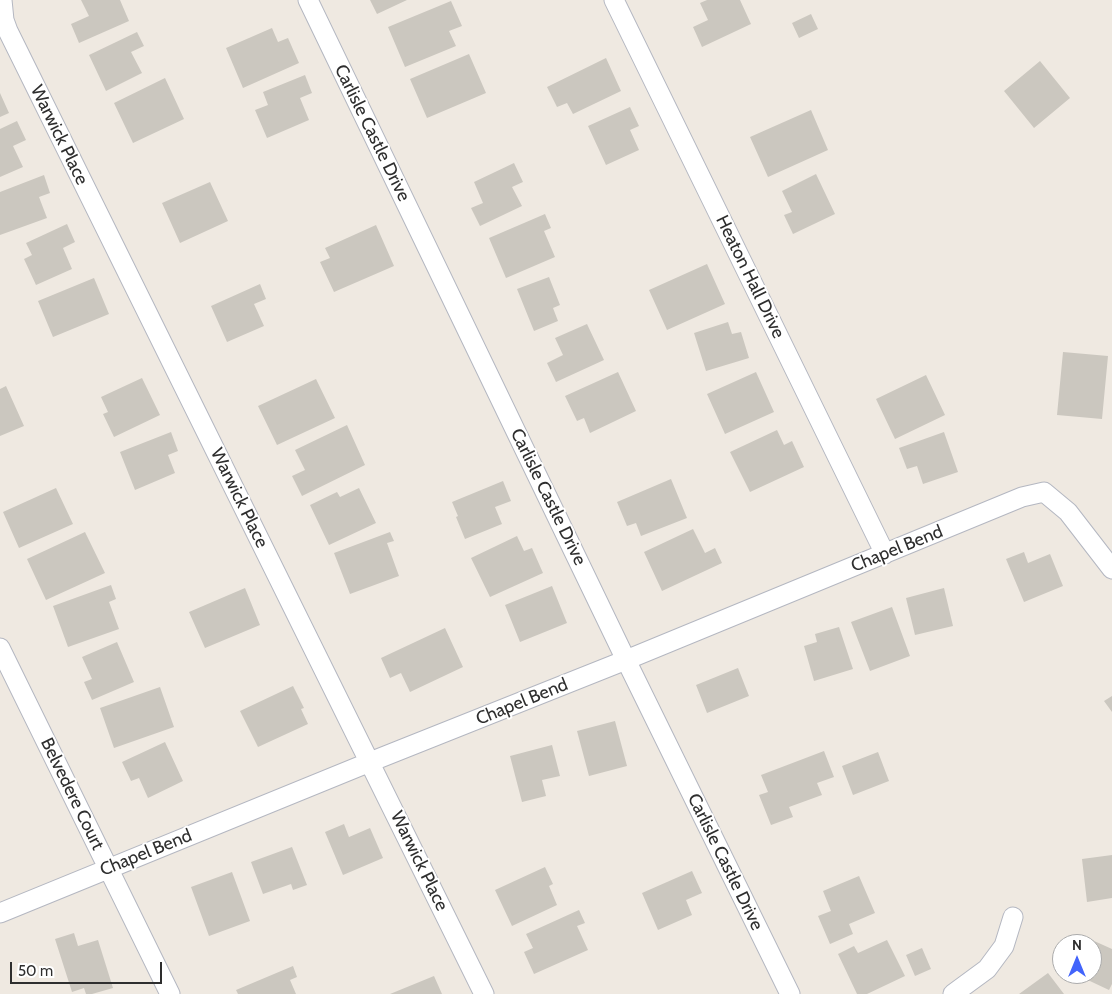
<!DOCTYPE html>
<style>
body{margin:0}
#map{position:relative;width:1112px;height:994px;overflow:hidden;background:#efe9e1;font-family:Cabin,sans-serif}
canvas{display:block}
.north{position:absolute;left:1052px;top:934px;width:50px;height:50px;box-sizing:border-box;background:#fff;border:1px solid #ababab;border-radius:50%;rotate:0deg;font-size:14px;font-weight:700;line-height:20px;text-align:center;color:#2e2e2e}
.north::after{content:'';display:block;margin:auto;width:18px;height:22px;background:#4264fb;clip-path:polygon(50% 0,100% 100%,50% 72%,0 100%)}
.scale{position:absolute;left:10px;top:962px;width:152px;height:22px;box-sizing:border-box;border:2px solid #2e2e2e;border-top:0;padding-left:6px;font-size:15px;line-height:18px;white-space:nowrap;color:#2e2e2e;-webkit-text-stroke:4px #fff;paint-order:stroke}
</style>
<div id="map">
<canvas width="1112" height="994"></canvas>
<div class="north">N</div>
<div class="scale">50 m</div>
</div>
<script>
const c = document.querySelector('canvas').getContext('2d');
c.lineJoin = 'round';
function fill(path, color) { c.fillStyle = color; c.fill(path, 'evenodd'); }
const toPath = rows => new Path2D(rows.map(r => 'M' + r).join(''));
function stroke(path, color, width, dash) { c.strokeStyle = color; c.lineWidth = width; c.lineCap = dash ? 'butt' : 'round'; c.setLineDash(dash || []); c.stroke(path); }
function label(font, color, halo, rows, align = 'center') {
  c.font = font + ' Cabin,sans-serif'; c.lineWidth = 4; c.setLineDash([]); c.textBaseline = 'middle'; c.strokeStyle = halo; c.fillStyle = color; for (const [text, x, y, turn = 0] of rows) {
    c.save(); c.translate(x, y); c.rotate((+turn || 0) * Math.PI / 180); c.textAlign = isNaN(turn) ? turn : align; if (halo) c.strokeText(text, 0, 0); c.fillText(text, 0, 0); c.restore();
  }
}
const building = toPath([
 [81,0,120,0,129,21,79,43,71,24,89,16],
 [370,0,407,0,377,14],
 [707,0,740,0,751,24,702,47,693,27,708,20,700,3],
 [451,1,462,26,449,31,456,46,405,67,388,27],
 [811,14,818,29,799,38,792,23],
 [272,28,278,42,288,38,299,63,243,88,226,48],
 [137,32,144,46,131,52,142,73,106,91,89,55],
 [469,54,486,93,427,118,410,79],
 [606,58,621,91,573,114,567,103,557,107,547,87],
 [1040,61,1070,98,1034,128,1004,91],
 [305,75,312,93,300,98,309,120,267,138,255,110,268,105,263,92],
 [165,78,184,119,133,143,114,103],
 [0,93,9,113,0,117],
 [630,107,639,126,630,130,639,150,606,165,588,126],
 [811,110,828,150,768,177,750,137],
 [17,121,26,140,13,146,23,167,0,177,0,129],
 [514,163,523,182,512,187,522,206,480,226,471,208,483,203,474,182],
 [816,174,835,214,793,234,784,215,792,212,782,191],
 [44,175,50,193,39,197,47,218,0,235,0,192],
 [210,182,228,221,180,243,162,203],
 [545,214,551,228,544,231,555,257,506,278,489,238],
 [67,224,75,242,63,248,72,269,36,285,24,259,32,255,26,243],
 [376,225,394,266,334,292,320,262,330,258,325,248],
 [707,264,725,304,667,330,649,290],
 [549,277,560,305,553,308,558,321,534,331,517,289],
 [94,278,109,314,53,337,38,301],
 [260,284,266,299,254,304,264,326,227,342,211,306],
 [728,322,732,334,741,332,749,358,706,371,694,333],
 [587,324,604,360,556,382,547,363,563,355,555,338],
 [1063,352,1108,356,1102,419,1057,415],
 [618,372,636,411,590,433,584,418,577,421,565,396],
 [756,372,774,412,725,434,707,394],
 [926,375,945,415,895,439,876,399],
 [142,378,160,415,114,437,103,414,108,412,101,397],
 [316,379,335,418,277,445,258,406],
 [6,386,24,426,0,436,0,389],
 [347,425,365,465,302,496,292,476,305,470,295,450],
 [777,430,784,445,792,441,804,467,750,492,730,452],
 [171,432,178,451,168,455,175,473,135,490,120,452],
 [944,432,958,472,923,484,917,466,907,469,899,448],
 [671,479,687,518,641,536,636,523,627,526,617,502],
 [503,481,511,501,495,507,502,524,465,539,456,517,458,516,452,502],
 [56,488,73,524,19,548,3,512],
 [359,488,376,523,329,545,310,505,337,492,340,497],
 [693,529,705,553,715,548,722,563,662,591,644,552],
 [85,532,105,573,46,600,27,559],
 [390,532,394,541,387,543,399,576,350,594,334,553],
 [517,536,524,551,532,548,543,573,490,597,471,558],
 [1024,552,1028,563,1050,554,1063,586,1024,602,1006,559],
 [111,585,116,599,109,602,119,629,68,647,53,606],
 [552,586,567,623,520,642,505,605],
 [245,588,260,625,205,648,189,612],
 [944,588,953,626,915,635,906,598],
 [892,607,910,656,870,671,851,622],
 [839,627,853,669,814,681,804,646,817,642,815,634],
 [445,628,463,667,410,692,401,673,390,678,381,658],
 [117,642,134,682,92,700,84,682,92,679,82,657],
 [738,668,749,696,707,713,696,685],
 [293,686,304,708,301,709,308,724,258,747,240,711],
 [160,687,174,727,114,748,100,708],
 [1112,696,1112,712,1104,701],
 [615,721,627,766,589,776,577,731],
 [165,742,183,781,148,798,139,778,131,781,122,762],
 [552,745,560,776,542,780,546,796,522,802,510,756],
 [824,751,834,777,817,783,822,795,789,807,793,817,771,825,759,795,768,792,761,775],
 [878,752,889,781,853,795,842,766],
 [344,824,349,837,370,828,383,858,343,875,325,832],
 [292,847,307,885,293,890,291,884,263,894,251,862],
 [1112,855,1112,898,1087,902,1082,859],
 [545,867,553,884,549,886,557,905,512,926,495,890],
 [692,871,702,893,686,900,692,915,658,930,642,893],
 [232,872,250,921,209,936,191,887],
 [859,876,875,913,849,924,853,934,830,944,818,916,831,911,823,891],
 [579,910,585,923,577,926,588,950,534,974,524,952,533,948,526,934],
 [74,933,78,946,98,940,113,988,92,994,86,994,84,988,72,992,55,939],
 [1083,936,1112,949,1112,984,1109,990,1075,974,1092,974,1092,944,1079,944],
 [887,940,905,976,867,994,857,994,838,954,854,946,858,953],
 [922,948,931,969,915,976,906,955],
 [293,966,297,977,290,980,296,994,238,994,236,990],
 [1048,973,1064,994,1019,994],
 [434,976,442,994,390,994]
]);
const minor = toPath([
 [2,0,4,20,8,31,484,994],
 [308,0,626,660,790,994],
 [614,0,885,554],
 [0,648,170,994],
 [0,913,370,762,626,660,1022,497,1044,492,1068,512,1112,569],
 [953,994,987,969,1004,946,1013,917]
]);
const streetNames = [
 ["Carlisle Castle Drive",372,133,64],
 ["Warwick Place",59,135,64],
 ["Heaton Hall Drive",750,277,64],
 ["Carlisle Castle Drive",548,497,64],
 ["Warwick Place",239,498,64],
 ["Chapel Bend",897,549,-22],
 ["Chapel Bend",522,702,-22],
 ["Belvedere Court",72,794,64],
 ["Chapel Bend",146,853,-22],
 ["Warwick Place",419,861,64],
 ["Carlisle Castle Drive",725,862,64]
];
fill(building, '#cbc7bf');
stroke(minor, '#b4b7c1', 21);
stroke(minor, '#fff', 19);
label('18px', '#2e2e2e', '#fff', streetNames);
</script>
